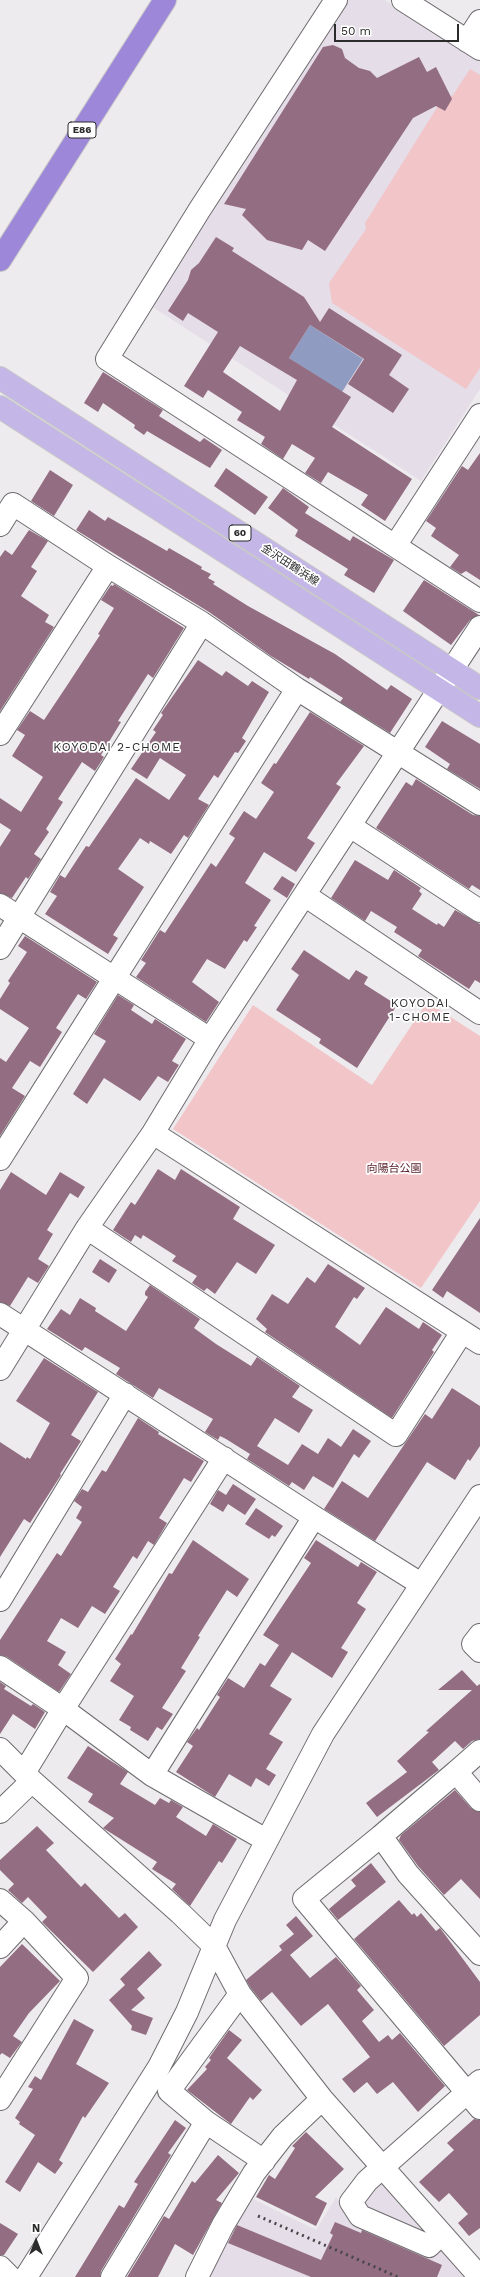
<!DOCTYPE html>
<meta charset="utf-8">
<style>
body{margin:0}
#map{position:relative;width:480px;height:2277px;overflow:hidden;background:#eeebef;font-family:"Work Sans",sans-serif}
canvas{display:block}
.north{position:absolute;left:16px;top:2221px;width:40px;height:40px;-webkit-text-stroke:3px #fff;paint-order:stroke;rotate:0deg;font-size:11px;font-weight:700;line-height:16px;text-align:center;color:#2c2b2c}
.north::after{content:'';display:block;margin:auto;width:14px;height:18px;background:#2c2b2c;clip-path:polygon(50% 0,100% 100%,50% 72%,0 100%)}
.scale{position:absolute;left:334px;top:24px;width:125px;height:18px;box-sizing:border-box;border:2px solid #2c2b2c;border-top:0;padding-left:5px;font-size:12px;line-height:14px;white-space:nowrap;color:#2c2b2c;-webkit-text-stroke:3px #fff;paint-order:stroke}
</style>
<div id="map">
<canvas width="480" height="2277"></canvas>
<div class="north">N</div>
<div class="scale">50 m</div>
</div>
<script>
const c = document.querySelector('canvas').getContext('2d');
c.lineJoin = 'round';
function fill(path, color) { c.fillStyle = color; c.fill(path, 'evenodd'); }
const toPath = rows => new Path2D(rows.map(r => 'M' + r).join(''));
function stroke(path, color, width, dash) { c.strokeStyle = color; c.lineWidth = width; c.lineCap = dash ? 'butt' : 'round'; c.setLineDash(dash || []); c.stroke(path); }
function label(font, color, halo, rows, align = 'center') {
  c.font = font + ' "Work Sans","Noto Sans JP",sans-serif'; c.lineWidth = 3.5; c.setLineDash([]); c.textBaseline = 'middle'; c.strokeStyle = halo; c.fillStyle = color; for (const [text, x, y, turn = 0] of rows) {
    c.save(); c.translate(x, y); c.rotate((+turn || 0) * Math.PI / 180); c.textAlign = isNaN(turn) ? turn : align; if (halo) c.strokeText(text, 0, 0); c.fillText(text, 0, 0); c.restore();
  }
}
const built = toPath([
 [342,0,385,0,480,61,480,389,421,481,148,304],
 [366,2166,464,2277,206,2277,249,2197,316,2230,336,2197,340,2202,365,2175]
]);
const green = toPath([
 [470,69,480,75,480,368,466,389,332,303,329,283,366,229,365,223,441,101,453,95],
 [427,1002,480,1036,480,1201,421,1288,173,1129,253,1005,372,1085]
]);
const water = toPath([
 [310,325,363,359,342,392,289,358]
]);
const building = toPath([
 [333,45,342,49,345,58,359,68,370,71,377,78,419,57,427,72,436,67,452,99,445,111,436,106,413,118,325,251,308,240,302,250,267,240,242,215,246,209,224,204,323,47],
 [216,237,234,248,232,251,304,297,320,322,329,308,402,355,389,375,409,389,393,413,348,384,364,359,310,325,289,358,351,397,332,427,412,479,385,521,361,505,368,495,328,472,321,483,305,473,315,458,292,444,283,459,261,444,265,437,237,420,242,412,208,390,203,398,184,386,218,332,188,313,183,321,168,311,188,280,191,270,199,263],
 [240,346,297,380,280,411,223,372],
 [103,372,163,410,159,416,200,442,204,438,222,450,210,468,147,431,144,435,134,428,135,425,103,403,98,412,84,403],
 [480,453,480,580,466,571,461,574,450,567,459,555,431,536,436,528,426,521,462,466,468,470],
 [226,468,268,497,255,515,214,486],
 [50,470,73,485,54,516,31,501],
 [283,488,309,507,305,513,350,541,353,536,394,560,374,593,344,575,348,569,295,536,298,530,268,508],
 [89,510,105,521,108,517,167,551,169,548,202,567,201,569,211,574,208,578,215,582,213,584,248,606,335,654,387,690,391,685,412,699,390,733,340,702,343,698,310,677,309,679,271,656,209,612,76,530],
 [29,530,48,541,31,567,37,571,21,596,49,615,45,622,54,627,0,711,0,557,5,550,12,555],
 [424,580,479,615,470,620,451,645,403,611],
 [114,584,184,628,153,678,148,674,118,721,121,722,101,755,104,757,95,771,82,762,58,799,63,802,46,829,49,832,34,854,41,859,28,879,26,877,12,898,0,893,0,847,11,830,0,823,0,798,21,812,43,777,12,756,25,735,17,730,30,711,44,720,68,684,100,635,98,634,114,608,101,600,111,585,113,586],
 [198,660,222,676,226,671,248,686,252,681,269,692,242,738,246,741,238,753,235,752,218,778,214,775,198,799,209,805,188,838,184,835,171,854,150,841,149,844,140,838,118,869,144,887,113,935,118,938,108,954,45,914,57,896,50,892,60,875,65,878,86,846,89,847,136,778,169,800,186,775,160,758,147,779,131,769,156,732,153,730,163,715,161,713],
 [310,712,364,746,336,784,341,787,307,838,315,843,296,872,264,852,245,883,271,900,254,926,257,927,247,942,244,940,225,969,207,959,192,982,219,1002,206,1022,136,977,146,963,141,960,160,930,165,933,211,863,216,867,235,838,229,834,244,811,256,819,274,792,261,783,274,763,276,764],
 [442,721,480,744,480,789,447,769,450,764,425,747],
 [416,779,473,815,480,816,480,890,472,885,469,889,376,828,406,782,412,786],
 [355,860,388,880,394,870,421,888,419,891,422,894,412,909,437,925,438,923,444,927,455,910,480,924,480,983,475,980,469,989,418,956,422,950,394,932,397,927,371,911,365,921,331,898],
 [282,876,295,884,287,898,273,889],
 [25,936,97,982,86,999,78,994,56,1028,62,1032,40,1067,30,1061,12,1088,25,1096,0,1136,0,1058,6,1062,29,1028,0,1009,0,999,10,983,8,981,27,952,18,946],
 [304,950,349,980,356,970,368,977,364,984,397,1005,357,1068,319,1043,321,1039,276,1010,299,975,291,969],
 [118,995,134,1005,131,1010,152,1024,155,1019,186,1039,172,1061,179,1065,168,1082,158,1076,140,1101,104,1078,87,1104,73,1094,106,1041,94,1034],
 [158,1169,175,1180,181,1169,240,1207,233,1219,275,1245,256,1274,237,1262,215,1294,207,1288,204,1291,192,1283,197,1276,172,1261,176,1256,143,1235,141,1239,135,1235,131,1242,113,1230,131,1202,135,1205],
 [11,1172,46,1195,60,1172,85,1187,78,1198,70,1193,47,1230,53,1234,38,1259,49,1266,38,1283,28,1277,10,1306,0,1302,0,1190],
 [480,1218,480,1313,447,1291,443,1298,432,1290],
 [100,1259,117,1270,109,1283,92,1272],
 [328,1264,365,1288,357,1299,354,1297,335,1327,360,1345,386,1307,419,1329,423,1322,442,1335,432,1350,434,1352,392,1418,265,1332,267,1329,256,1319,272,1294,288,1304,307,1277,315,1283],
 [150,1285,200,1319,194,1328,216,1344,251,1366,257,1357,300,1386,292,1397,313,1410,299,1433,275,1418,257,1446,288,1465,302,1444,318,1454,328,1438,341,1447,353,1429,371,1441,359,1458,354,1454,333,1488,313,1476,304,1490,292,1482,289,1486,247,1459,250,1454,226,1439,220,1436,218,1440,205,1432,213,1419,159,1388,153,1398,116,1374,120,1368,85,1347,82,1351,47,1329,61,1309,70,1315,80,1298,96,1308,95,1311,126,1331,148,1297,145,1295,145,1292],
 [44,1358,98,1392,71,1435,81,1441,60,1474,61,1475,30,1523,24,1519,0,1557,0,1442,26,1459,27,1457,30,1459,50,1423,16,1401],
 [452,1388,480,1406,480,1446,470,1461,468,1459,455,1480,427,1462,375,1541,324,1509,342,1481,368,1498,425,1414,432,1419],
 [138,1418,159,1432,158,1434,204,1461,191,1482,184,1478,159,1518,167,1523,154,1545,148,1541,137,1559,133,1556,113,1587,120,1591,105,1614,92,1606,78,1628,61,1618,47,1641,66,1652,58,1665,71,1674,59,1692,7,1657,0,1655,0,1640,57,1553,61,1556,82,1522,76,1518,82,1507,74,1501,82,1489,88,1492,102,1470,106,1472],
 [233,1484,256,1499,245,1515,228,1504,223,1512,210,1504,218,1490,226,1495],
 [256,1508,283,1526,275,1537,272,1535,269,1539,245,1524],
 [193,1540,249,1579,237,1597,227,1590,198,1636,200,1637,181,1668,186,1671,162,1708,173,1714,162,1730,157,1727,148,1741,130,1730,131,1727,119,1720,134,1696,110,1681,121,1664,115,1659,131,1634,132,1635,169,1573,172,1574],
 [316,1540,358,1567,361,1562,377,1572,357,1603,366,1609,341,1648,348,1652,332,1678,292,1652,270,1686,292,1699,269,1734,283,1742,266,1769,276,1775,269,1786,256,1778,251,1787,229,1774,215,1797,176,1772,193,1746,187,1742,197,1728,199,1730,220,1697,217,1695,228,1678,244,1688,260,1663,265,1666,279,1645,263,1635,311,1563,304,1558],
 [462,1670,477,1686,480,1684,480,1739,472,1741,463,1749,455,1741,432,1762,439,1770,377,1817,366,1803,407,1772,397,1761,429,1732,426,1731,472,1690,438,1690],
 [0,1682,6,1686,4,1689,31,1706,33,1704,45,1712,35,1729,13,1714,0,1734],
 [88,1746,128,1772,120,1784,155,1805,160,1798,169,1803,171,1800,183,1807,176,1817,206,1836,213,1824,237,1839,222,1863,219,1861,190,1906,172,1889,176,1884,152,1869,157,1862,103,1828,114,1818,88,1802,93,1794,67,1778],
 [455,1790,471,1808,480,1812,480,1899,461,1879,444,1895,418,1866,399,1840,401,1835],
 [37,1826,54,1843,46,1850,81,1887,85,1883,119,1918,125,1913,138,1927,93,1972,42,1922,47,1917,28,1897,22,1903,8,1890,14,1884,0,1870,0,1860],
 [371,1863,386,1882,338,1920,329,1909,356,1886,351,1880],
 [399,1900,412,1915,414,1913,417,1917,421,1913,436,1931,440,1928,480,1982,480,2015,444,2046,354,1939],
 [296,1916,313,1936,290,1955,310,1978,336,1957,361,1986,357,1990,374,2010,362,2021,379,2042,388,2035,392,2040,400,2033,445,2086,418,2112,393,2082,377,2094,367,2082,354,2093,342,2079,370,2057,328,2004,301,2026,272,1992,261,2001,250,1987,246,1980,282,1950,279,1946,294,1934,286,1925],
 [22,1944,60,1981,29,2013,13,2036,22,2042,10,2058,2,2053,0,2055,0,1967],
 [149,1951,162,1965,137,1989,145,1998,131,2010,153,2018,146,2035,131,2030,132,2026,109,2000,125,1985,120,1979],
 [74,2019,94,2030,76,2064,109,2083,85,2118,83,2116,59,2160,63,2163,55,2174,38,2162,20,2192,5,2182,35,2135,19,2124,20,2122,15,2118,33,2089,28,2087,35,2076,41,2080],
 [229,2030,242,2040,227,2058,262,2090,253,2100,250,2097,231,2124,187,2090,207,2069,205,2067,211,2060,209,2058],
 [474,2119,480,2120,480,2228,469,2236,458,2223,468,2214,449,2193,439,2202,419,2182,454,2150,447,2143],
 [175,2120,186,2128,168,2153,171,2155,101,2271,100,2277,75,2277,119,2205,124,2208,138,2184,134,2182],
 [306,2132,344,2169,315,2197,327,2203,316,2226,256,2197,269,2175,275,2179,295,2148,292,2146],
 [218,2155,239,2173,216,2200,222,2203,193,2255,175,2244,158,2277,127,2277,164,2216,169,2219,192,2181,195,2183],
 [335,2222,361,2233,362,2230,442,2265,437,2277,311,2277,228,2243,237,2225,321,2260,333,2235,330,2233],
 [0,2223,18,2234,4,2255,0,2255]
]);
const minor = toPath([
 [336,0,200,209,107,359,480,601],
 [403,0,480,49],
 [467,41,480,21],
 [0,525,13,504,108,566,202,623,297,689,480,804],
 [395,546,480,415],
 [0,734,108,566],
 [350,826,480,911],
 [306,896,480,1013],
 [0,905,210,1039],
 [0,948,202,623],
 [153,1133,480,1343],
 [0,1159,297,689],
 [87,1228,396,1435,462,1332],
 [0,1314,314,1517,421,1584],
 [0,1369,87,1228,153,1133,210,1039,480,627],
 [0,1600,125,1394],
 [480,1635,473,1644,480,1651],
 [0,1667,63,1709,152,1775,266,1840],
 [0,1749,32,1781,180,1913,214,1946,240,1994,322,2099,480,2277],
 [456,1772,480,1751],
 [24,1773,63,1709,224,1458],
 [152,1775,314,1517],
 [480,1800,456,1772,381,1836,408,1874,480,1954],
 [0,1812,32,1781],
 [381,1836,304,1899,480,2108],
 [0,1900,24,1921,77,1978,0,2099],
 [0,1947,24,1921],
 [206,2122,264,2161],
 [441,2234,429,2246,360,2216,351,2202,367,2181,480,2081],
 [0,2267,10,2277],
 [26,2277,159,2067,187,2012,225,1920,323,1734,480,1496],
 [112,2277,206,2122,169,2091,240,1994],
 [197,2277,223,2225,254,2173,283,2136,322,2099]
]);
const major = toPath([
 [0,378,480,688],
 [0,407,480,716]
]);
const highway = toPath([
 [0,260,165,0]
]);
const rail = toPath([
 [258,2216,398,2277]
]);
const shields = [
 [82,130,28],
 [240,533,22]
];
const shieldNames = [
 ["E86",82,130],
 ["60",240,533]
];
const streetNames = [
 ["金沢田鶴浜線",290,565,33]
];
const parkNames = [
 ["向陽台公園",394,1169]
];
const neighbourhoodNames = [
 ["KOYODAI 2-CHOME",117,747],
 ["KOYODAI",420,1003],
 ["1-CHOME",420,1017]
];
fill(built, '#e5dde7');
fill(green, '#f2c5c9');
fill(water, '#8f9bc0');
fill(building, '#936d81');
stroke(minor, '#6e6b6f', 24);
stroke(major, '#c8c8c8', 24);
stroke(highway, '#c8c8c8', 24);
stroke(minor, '#fff', 22);
stroke(major, '#c4b7e8', 22);
stroke(highway, '#9d87d9', 22);
stroke(rail, '#474547', 3, [2, 4]);
for (const [x, y, w] of shields) { const box = new Path2D(); box.roundRect(x - w / 2, y - 8, w, 16, 3); c.fillStyle = '#fff'; c.fill(box); stroke(box, '#2c2b2c', 1); }
label('bold 10px', '#2c2b2c', null, shieldNames);
label('11px', '#2c2b2c', '#fff', streetNames);
label('11px', '#561c27', '#fff', parkNames);
c.letterSpacing = '1px';
label('12px', '#2c2b2c', '#fff', neighbourhoodNames);
c.letterSpacing = '0px';
</script>
